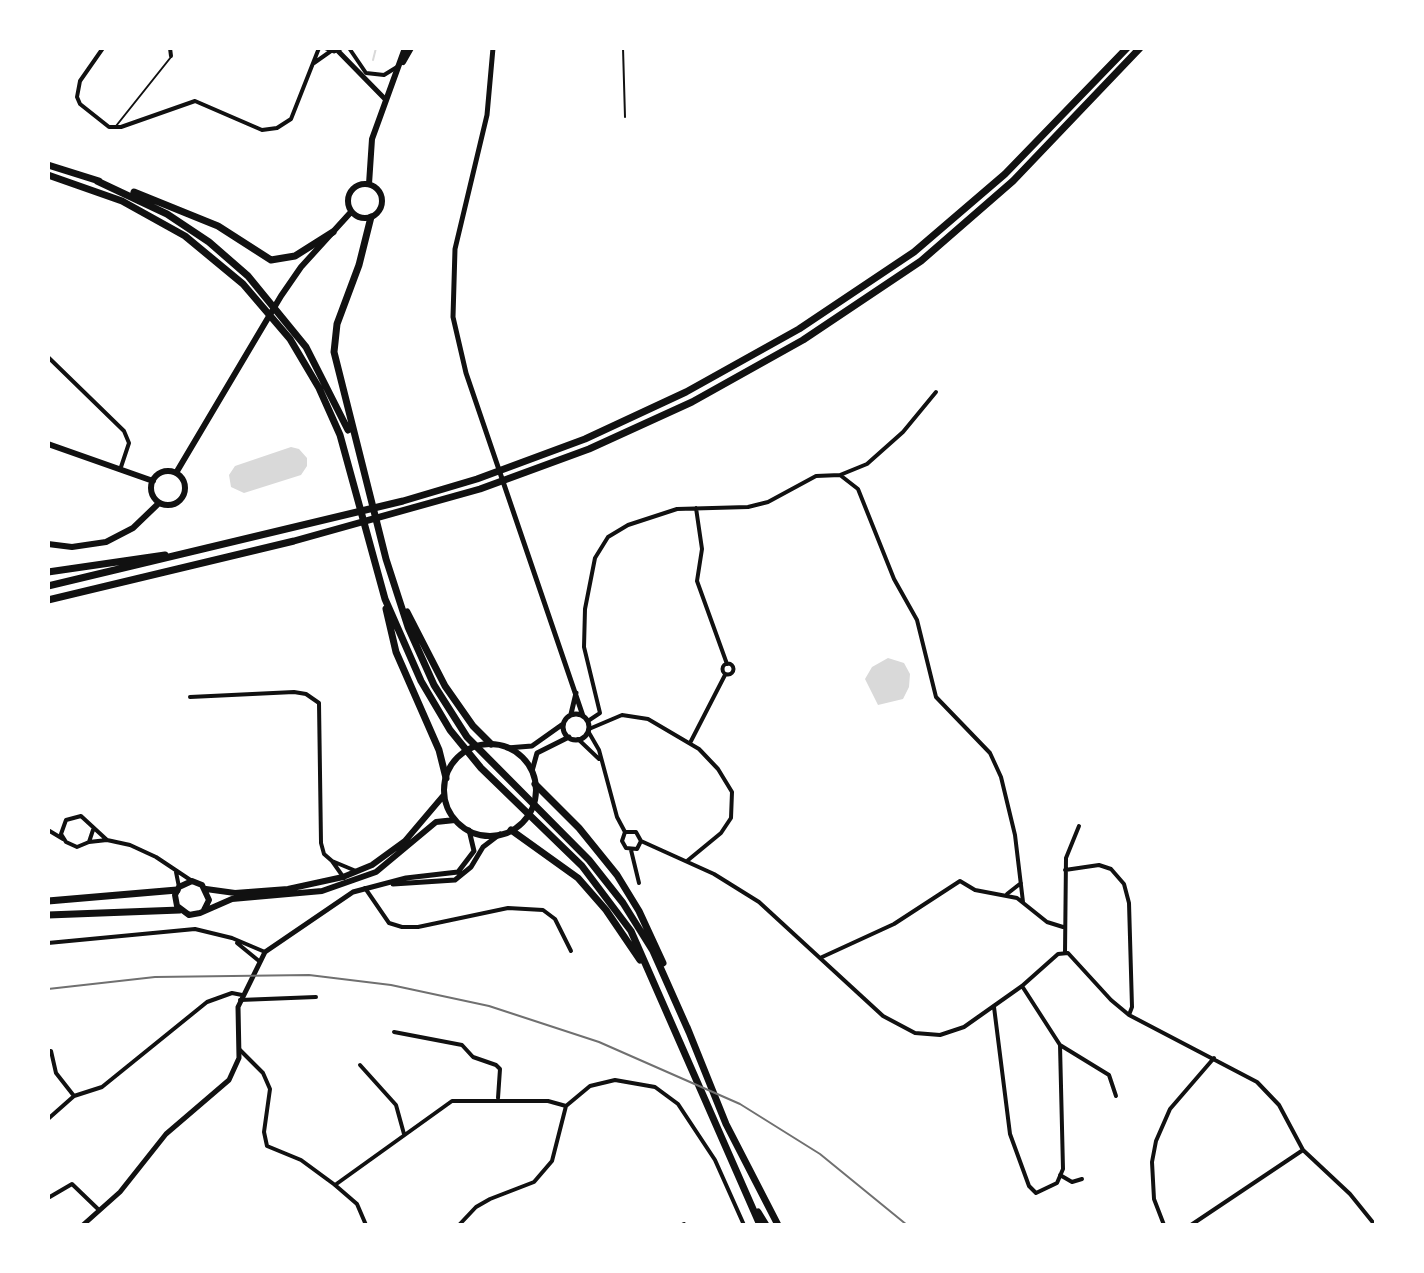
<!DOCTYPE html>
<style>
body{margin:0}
#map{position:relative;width:1424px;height:1273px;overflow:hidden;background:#fff;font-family:"PT Serif",serif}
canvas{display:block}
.frame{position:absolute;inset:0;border:50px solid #fff;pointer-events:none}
</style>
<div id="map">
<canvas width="1424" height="1273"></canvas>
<div class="frame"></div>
</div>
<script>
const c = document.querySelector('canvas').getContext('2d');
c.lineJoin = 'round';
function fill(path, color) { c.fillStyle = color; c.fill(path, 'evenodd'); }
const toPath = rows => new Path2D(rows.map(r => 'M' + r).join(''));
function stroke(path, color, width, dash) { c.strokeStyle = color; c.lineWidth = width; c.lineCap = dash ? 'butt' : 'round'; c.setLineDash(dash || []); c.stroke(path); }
const water = toPath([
 [291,447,299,449,307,458,307,466,301,475,244,493,231,487,229,475,235,466],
 [888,658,904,663,910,674,909,687,903,699,878,705,865,679,872,667]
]);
const stream = toPath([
 [373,60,376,48]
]);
const service = toPath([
 [623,48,625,117],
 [116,126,171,57]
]);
const minor = toPath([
 [103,48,80,81,77,97,80,104,109,127,121,127,195,101,262,130,277,128,291,119,319,48],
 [170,48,171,56],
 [349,48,366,73,384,75,397,67],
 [314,63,331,51],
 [48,357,124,431,129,443,120,470],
 [840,475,867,464,903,432,936,392],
 [696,508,702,549,697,581,727,664],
 '722.5 669a5.5 5.5 0 1 1 11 0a5.5 5.5 0 1 1-11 0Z',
 [190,697,294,692,306,694,319,703,321,843,324,854,332,861],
 [588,721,600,713,584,647,585,609,595,558,608,537,628,525,677,509,748,507,768,502,816,476,840,475,858,489,894,579,917,620,936,697,990,753,1001,777,1015,835,1023,902],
 [589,729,622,715,648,719,699,749,718,769,732,792,731,818,721,833,687,861],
 [588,731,599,750,617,817,625,832],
 [578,739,599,759],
 [690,743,725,675],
 [48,830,63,839],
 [93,830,89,842,77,847,66,842,61,834,66,820,81,816,107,840],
 [625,832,622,841,626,848,637,849,641,841],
 [625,832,636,832,641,841],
 [641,841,714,874,759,902,883,1016,915,1033,940,1035,964,1027,1022,986,1058,954,1068,953,1111,1000,1129,1015,1257,1082,1279,1105,1303,1150,1350,1194,1375,1225],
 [89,842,107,840,130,845,156,857,192,881],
 [631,850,639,883],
 [1065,870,1099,865,1111,869,1124,884,1129,903,1132,1007,1129,1015],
 [176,872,179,887],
 [344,878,332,861,356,871],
 [365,888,389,923,402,927,418,927,508,908,543,910,555,919,571,951],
 [1007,894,1021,883],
 [48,943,195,929,232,938,265,952],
 [237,943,259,961],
 [1065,953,1066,858,1079,826],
 [820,958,894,924,960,881,975,890,1017,898,1047,922,1063,927],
 [1022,986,1060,1045,1109,1075,1116,1096],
 [240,1000,316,997],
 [994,1007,1010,1134,1029,1186,1036,1193,1057,1183,1063,1169,1060,1045],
 [394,1032,462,1045,473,1057,496,1065,500,1069,498,1098],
 [239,1049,263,1073,270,1089,264,1132,267,1146,301,1160,335,1185,357,1204,366,1225],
 [48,1051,51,1051,56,1073,74,1096],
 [360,1065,396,1105,404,1134],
 [48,1119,74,1096,102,1087,207,1002,232,993,242,995],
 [1060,1175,1072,1182,1082,1179],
 [335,1185,452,1101,548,1101,566,1106],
 [48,1198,72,1184,99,1210],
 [459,1225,476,1207,490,1199,534,1182,552,1161,566,1106,590,1086,615,1080,655,1087,678,1104,715,1160,744,1225],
 [682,1225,684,1224],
 [1164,1225,1154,1199,1152,1162,1156,1141,1170,1109,1214,1058],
 [1191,1225,1303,1150]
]);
const tertiary = toPath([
 [326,48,334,51,341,48],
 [493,48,487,115,455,249,453,317,466,373,583,716],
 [337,50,384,98],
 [571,714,576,693],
 '563 727a13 13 0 1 1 26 0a13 13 0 1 1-26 0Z',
 [507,748,532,746,563,724],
 [532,771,537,753,569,737],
 [393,884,455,880,471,867,483,847,500,834],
 [83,1225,120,1192,166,1134,229,1080,239,1058,238,1007,265,952,353,892,406,878,458,872,474,851,469,830]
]);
const secondary = toPath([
 [403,62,411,48],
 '348 201a17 17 0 1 1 34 0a17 17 0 1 1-34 0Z',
 [369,184,372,139,405,48],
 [48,444,153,481],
 '151 488a17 17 0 1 1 34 0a17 17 0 1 1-34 0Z',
 [176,473,281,296,301,267,351,212],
 [48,544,72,547,106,542,133,528,159,503]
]);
const primary = toPath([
 '444 790a46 46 0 1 1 92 0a46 46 0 1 1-92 0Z',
 [206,889,235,893,288,889,343,877,372,865,405,841,444,795],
 [204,910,209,900,202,885,192,881,179,887,175,895,177,906,189,915,200,913,232,899,322,891,376,872,436,822,455,820]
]);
const trunk = toPath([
 [48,165,99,181],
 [48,175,122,201,185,236,243,284,290,339,319,388,340,435,385,599,421,681,450,730,481,768,582,866,631,931,760,1225],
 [97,181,167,214,209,242,248,276,306,347,348,430],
 [134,192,218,226,271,260,295,256,333,232],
 [371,217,359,265,337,324,334,352,386,559,408,627,434,685,467,737,589,860,623,903,653,951,689,1032],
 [386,609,396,652,439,750,446,778],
 [407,612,445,686,473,726,491,744],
 [535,784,579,828,617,875,639,911,663,963],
 [511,830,578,878,606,910,640,960],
 [687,1027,726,1124,778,1225],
 [758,1212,766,1225]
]);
const motorway = toPath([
 [48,572,165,555],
 [48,586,403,501,477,479,585,439,686,392,799,329,914,252,1005,174,1127,48],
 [48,600,294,541,480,489,589,449,692,402,803,340,921,261,1013,181,1140,48],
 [48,901,177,890],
 [48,915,180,910]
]);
const rail = toPath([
 [48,989,155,977,309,975,391,985,489,1006,599,1042,740,1104,820,1154,907,1225]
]);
fill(water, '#d9d9d9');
stroke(stream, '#d9d9d9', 2);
stroke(service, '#111', 2);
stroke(minor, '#111', 4);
stroke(tertiary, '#111', 5);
stroke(secondary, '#111', 6);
stroke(primary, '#111', 6);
stroke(trunk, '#111', 7);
stroke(motorway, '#111', 7);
stroke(rail, '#707070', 2);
</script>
